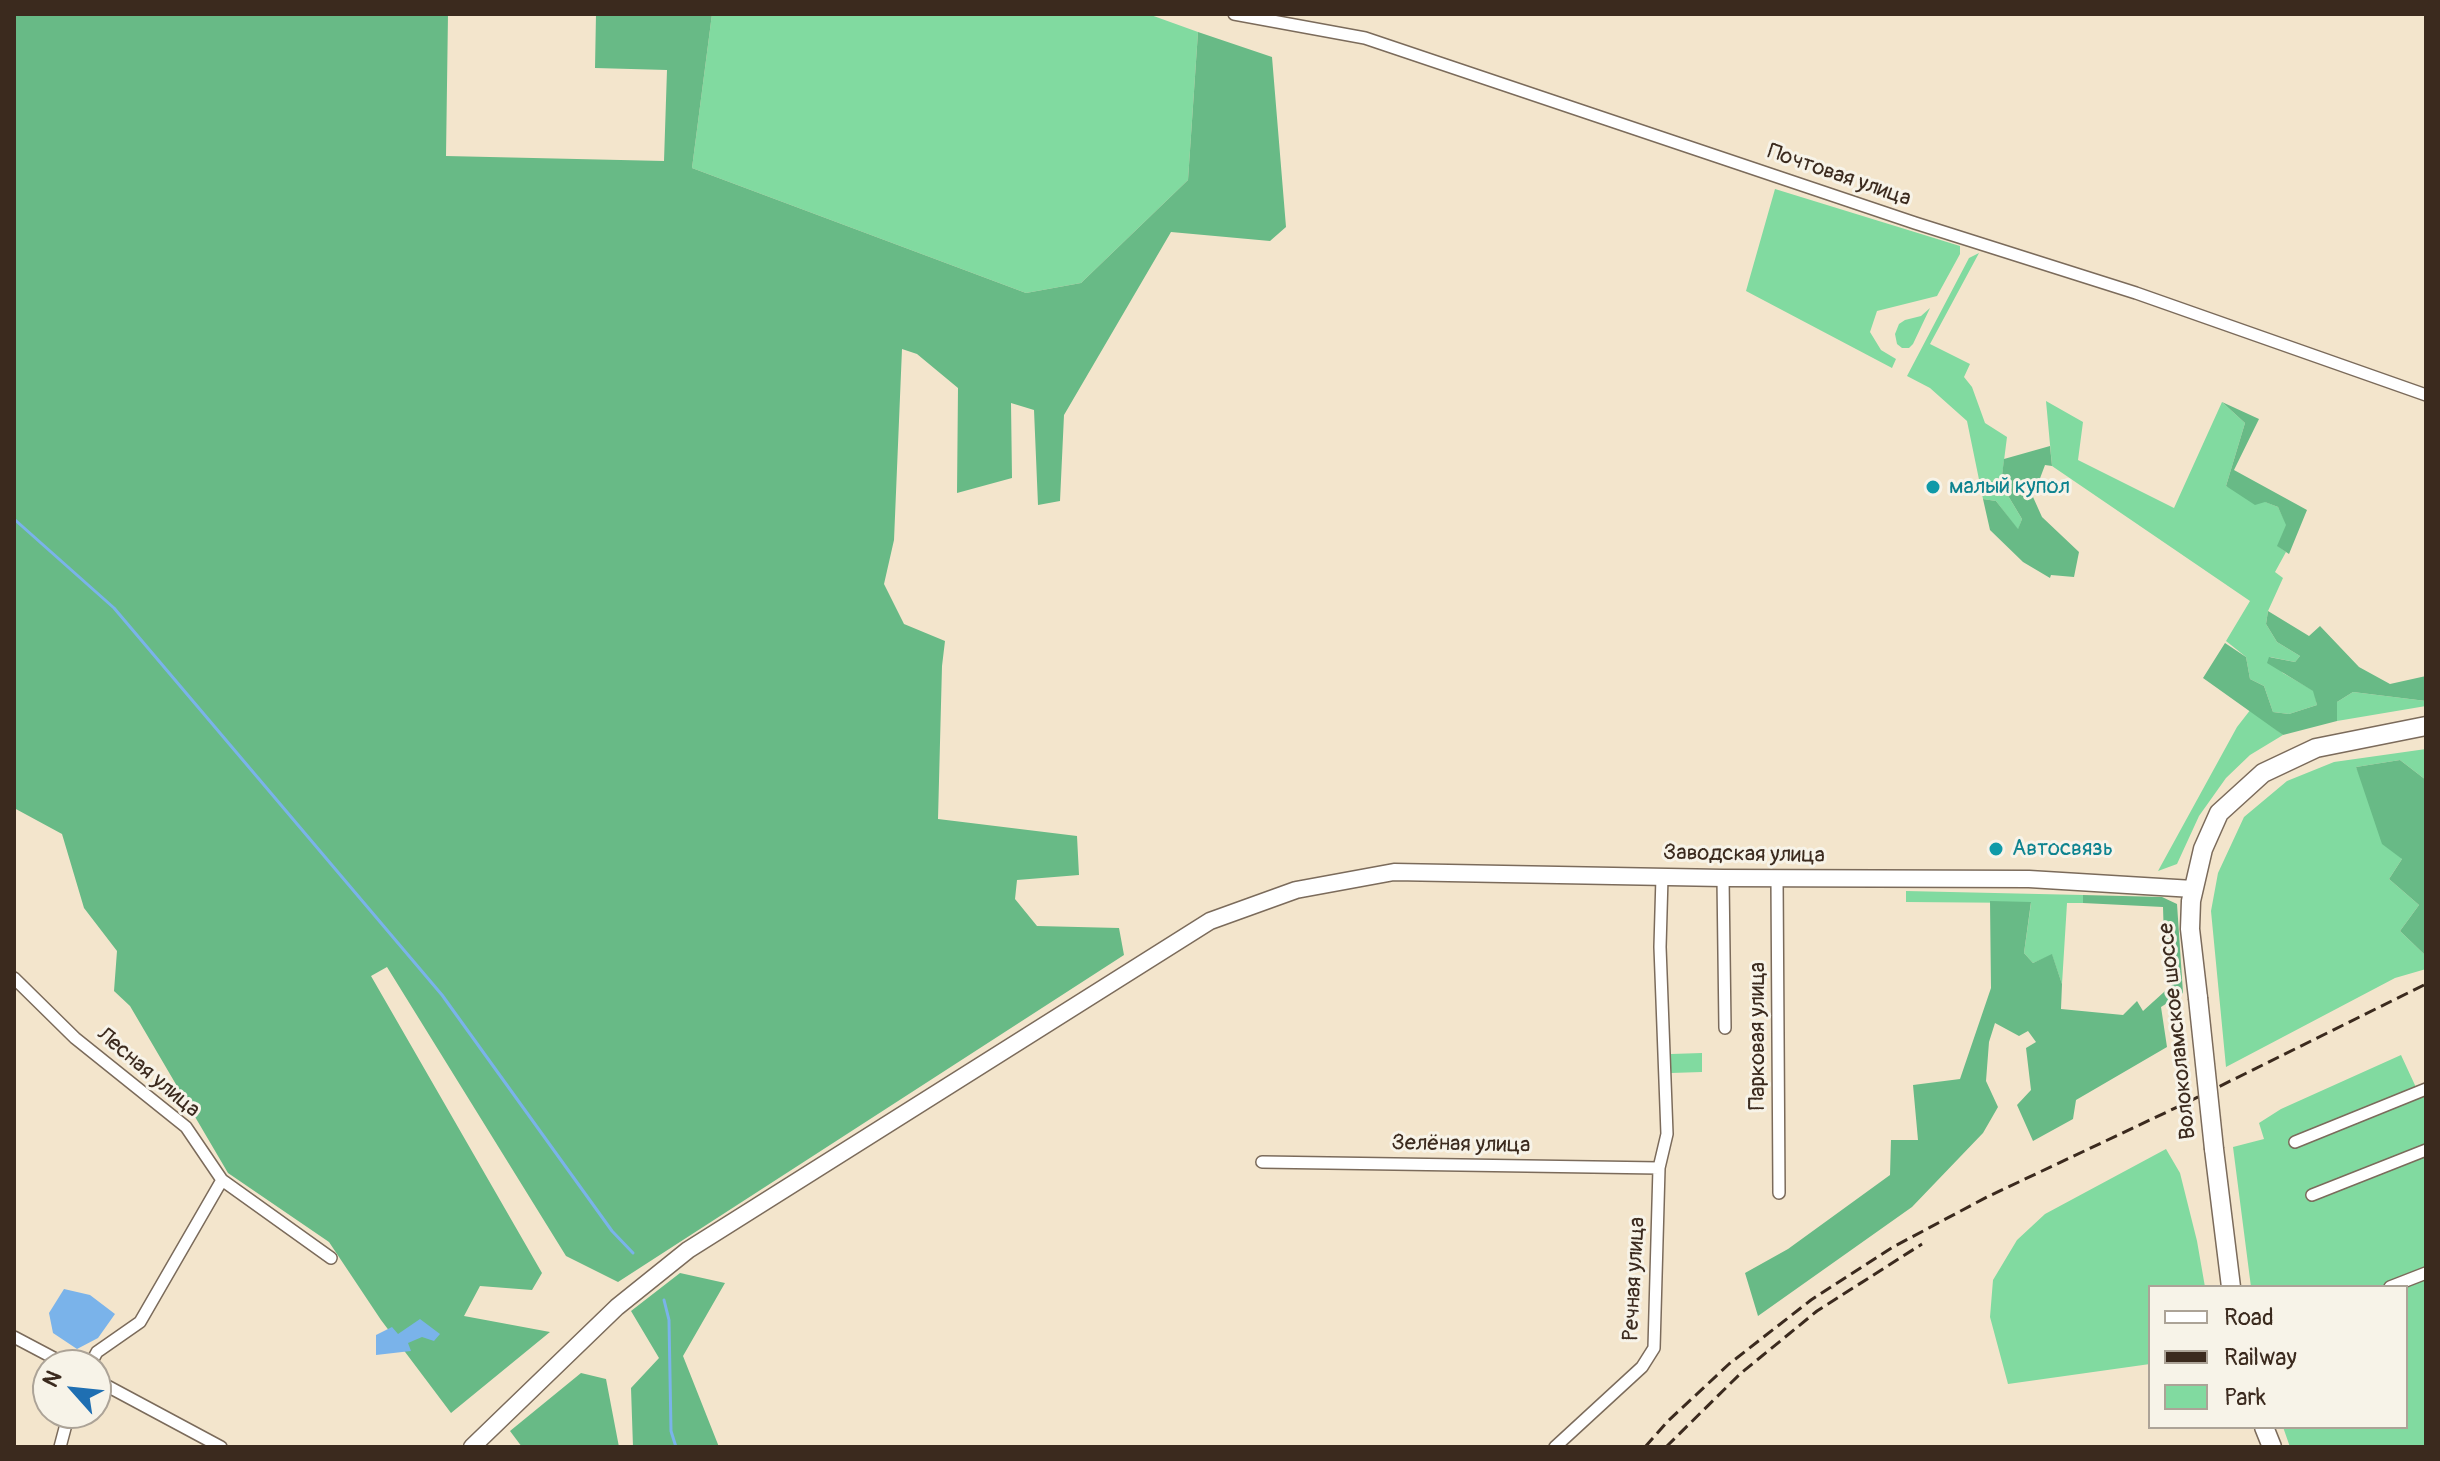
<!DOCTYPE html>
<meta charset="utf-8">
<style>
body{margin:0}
#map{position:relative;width:2440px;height:1461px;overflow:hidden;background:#f3e5cc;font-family:Pangolin,sans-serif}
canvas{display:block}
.frame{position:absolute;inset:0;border:16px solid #3b2a1e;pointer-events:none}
.legend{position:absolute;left:2148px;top:1285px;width:260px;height:144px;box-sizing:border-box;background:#f7f3e8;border:2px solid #aca397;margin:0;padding:10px 14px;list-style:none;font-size:24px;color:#3b2a1e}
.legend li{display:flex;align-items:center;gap:16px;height:40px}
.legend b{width:40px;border:2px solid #aca397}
.north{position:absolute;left:32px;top:1349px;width:80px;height:80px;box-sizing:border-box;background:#f7f3e8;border:2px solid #aca397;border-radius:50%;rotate:297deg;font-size:22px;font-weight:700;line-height:32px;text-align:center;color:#3b2a1e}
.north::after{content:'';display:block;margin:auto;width:28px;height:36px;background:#1f6fb2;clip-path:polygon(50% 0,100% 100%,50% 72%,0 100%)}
</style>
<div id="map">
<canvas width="2440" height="1461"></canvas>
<div class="frame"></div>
<ul class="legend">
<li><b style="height:10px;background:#fff"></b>Road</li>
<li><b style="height:10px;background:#3b2a1e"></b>Railway</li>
<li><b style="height:22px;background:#81daa0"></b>Park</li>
</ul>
<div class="north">N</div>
</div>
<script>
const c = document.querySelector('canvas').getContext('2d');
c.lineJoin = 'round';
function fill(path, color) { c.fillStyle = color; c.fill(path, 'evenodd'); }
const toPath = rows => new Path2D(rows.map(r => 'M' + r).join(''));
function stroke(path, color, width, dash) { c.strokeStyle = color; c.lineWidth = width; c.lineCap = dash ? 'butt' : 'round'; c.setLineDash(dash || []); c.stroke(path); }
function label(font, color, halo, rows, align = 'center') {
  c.font = font + ' Pangolin,sans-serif'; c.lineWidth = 6; c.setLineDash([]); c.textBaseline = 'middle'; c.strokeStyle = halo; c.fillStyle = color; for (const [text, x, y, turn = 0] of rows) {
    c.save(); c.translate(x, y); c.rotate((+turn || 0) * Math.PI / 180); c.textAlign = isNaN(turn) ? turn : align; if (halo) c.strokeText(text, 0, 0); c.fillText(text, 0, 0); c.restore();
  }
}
const green = toPath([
 [712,14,1148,14,1198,32,1188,180,1081,283,1026,293,692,168],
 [1775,189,1960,246,1960,254,1937,296,1877,311,1870,332,1881,350,1896,359,1892,368,1746,291],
 [1979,253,1930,344,1970,364,1964,377,1972,387,1985,423,2007,437,2001,484,2022,519,2018,530,1996,501,1983,499,1967,421,1930,388,1907,376,1969,258],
 [1930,308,1913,344,1909,348,1902,348,1897,344,1895,334,1899,324,1905,320,1921,316],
 [2046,401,2083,422,2078,460,2174,508,2222,402,2245,423,2226,486,2278,507,2287,525,2278,546,2286,552,2275,572,2283,578,2268,611,2266,624,2277,642,2300,656,2295,662,2270,657,2283,673,2314,691,2317,705,2289,714,2273,712,2264,686,2250,679,2246,657,2226,641,2250,601,2052,466],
 [2353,692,2426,701,2426,706,2337,721,2337,702],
 [2251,709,2283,735,2250,755,2226,778,2199,816,2177,864,2158,871,2237,727],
 [2426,749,2426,780,2400,760,2356,767,2402,859,2389,879,2419,905,2400,931,2426,956,2426,969,2395,978,2226,1067,2211,911,2218,873,2244,817,2287,781,2334,762],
 [1906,891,2083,895,2083,903,2067,903,2062,984,2052,955,2033,963,2024,953,2031,903,1906,902],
 [1702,1053,1702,1072,1671,1073,1671,1054],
 [2401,1055,2420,1096,2426,1094,2426,1447,2290,1447,2283,1427,2406,1427,2406,1287,2251,1287,2233,1147,2264,1139,2259,1123,2281,1109],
 [2166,1149,2180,1173,2197,1241,2205,1287,2150,1287,2150,1364,2008,1384,1990,1317,1993,1280,2017,1240,2045,1214]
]);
const forest = toPath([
 [14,14,448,14,446,156,664,161,667,70,595,68,596,14,712,14,692,168,1026,293,1081,283,1188,180,1198,32,1272,57,1286,227,1270,241,1171,232,1064,415,1060,501,1038,505,1034,410,1011,403,1012,478,957,493,958,388,917,354,902,349,894,540,884,584,904,624,945,641,942,666,938,819,1077,836,1079,875,1017,880,1015,899,1037,926,1119,928,1124,955,618,1282,566,1256,387,967,371,976,542,1273,532,1290,480,1286,464,1316,550,1332,451,1413,381,1320,329,1242,228,1173,130,1006,114,991,117,951,84,908,62,834,14,808],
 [2222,402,2259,419,2234,470,2307,510,2289,554,2277,546,2286,525,2278,507,2265,502,2255,505,2226,486,2245,423],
 [2050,446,2052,466,2045,465,2033,497,2042,517,2079,552,2074,577,2051,575,2050,578,2023,562,1990,530,1983,499,1996,501,2018,529,2022,519,2001,484,2004,459],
 [2268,611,2309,636,2320,626,2359,667,2390,684,2426,676,2426,701,2353,692,2337,702,2337,721,2283,735,2203,678,2225,643,2246,657,2250,679,2264,686,2273,712,2289,714,2317,705,2313,691,2267,663,2269,657,2295,662,2300,656,2277,642,2266,624],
 [2400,760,2426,780,2426,956,2400,931,2419,905,2389,879,2402,859,2382,844,2356,767],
 [2083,895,2162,897,2177,904,2183,993,2161,1007,2167,1047,2076,1100,2073,1119,2033,1141,2017,1105,2031,1090,2026,1048,2036,1042,2028,1031,2019,1036,1995,1023,1989,1042,1986,1081,1998,1107,1983,1133,1912,1207,1758,1316,1745,1273,1788,1249,1890,1175,1891,1140,1918,1140,1913,1085,1960,1079,1991,988,1990,901,2031,902,2024,953,2033,963,2052,954,2062,984,2061,1009,2123,1015,2137,1001,2143,1011,2174,983,2165,973,2163,907,2083,903],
 [680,1273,725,1283,683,1356,719,1447,633,1447,631,1388,659,1358,631,1311],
 [581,1373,606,1379,619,1447,522,1447,510,1431]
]);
const water = toPath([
 [64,1289,90,1295,115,1314,98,1338,77,1349,53,1333,49,1313],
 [420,1319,440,1334,434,1341,422,1337,408,1343,411,1351,376,1355,376,1335,392,1327,398,1334]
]);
const stream = toPath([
 [14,519,114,608,442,995,612,1231,633,1253],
 [664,1300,669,1320,671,1431,676,1447]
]);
const street = toPath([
 [1234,14,1365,38,1915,223,2136,293,2426,395],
 [1723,878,1725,1028],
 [1777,878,1779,1193],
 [14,978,75,1038,186,1127,222,1180,331,1258],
 [2295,1142,2426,1089],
 [1262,1162,1659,1168],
 [2312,1195,2426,1150],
 [2390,1287,2426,1273],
 [14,1337,67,1365],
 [90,1365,97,1352,140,1322,222,1180],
 [96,1380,221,1447],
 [60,1447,69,1413],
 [1555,1447,1642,1367,1654,1348,1659,1168,1667,1134,1660,947,1662,877]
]);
const secondary = toPath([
 [472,1447,617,1307,688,1250,1210,921,1296,890,1394,872,1723,878,2029,879,2193,889]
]);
const primary = toPath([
 [2198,998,2190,929,2191,901,2203,849,2219,813,2263,773,2316,748,2426,726],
 [2214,1149,2231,1287],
 [2264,1427,2272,1447]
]);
const rail = toPath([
 [1645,1447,1668,1421,1729,1364,1811,1300,1893,1247,1987,1197,2188,1102,2426,984],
 [1666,1447,1740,1374,1817,1311,1922,1244]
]);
const primaryBridge = toPath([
 [2198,998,2214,1149]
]);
const markers = [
 [1933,487,8,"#0f9aa8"],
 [1996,849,8,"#0f9aa8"]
];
const streetNames = [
 ["Почтовая улица",1839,176,19],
 ["Заводская улица",1744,855,1],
 ["Волоколамское шоссе",2178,1031,-96],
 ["Парковая улица",1758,1036,-90],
 ["Лесная улица",148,1073,40],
 ["Зелёная улица",1461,1145,1],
 ["Речная улица",1635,1279,-87]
];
const cultureNames = [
 ["малый купол",1949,487],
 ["Автосвязь",2012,849]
];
fill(green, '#81daa0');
fill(forest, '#68ba86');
fill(water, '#7ab3ea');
stroke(stream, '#7ab3ea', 3);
stroke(street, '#7b6b5b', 14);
stroke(secondary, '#7b6b5b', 19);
stroke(primary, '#7b6b5b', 21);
stroke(street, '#fff', 11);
stroke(secondary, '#fff', 16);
stroke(primary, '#fff', 18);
stroke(rail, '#3b2a1e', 3, [12, 6]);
stroke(primaryBridge, '#7b6b5b', 21, []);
stroke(primaryBridge, '#fff', 18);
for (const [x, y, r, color] of markers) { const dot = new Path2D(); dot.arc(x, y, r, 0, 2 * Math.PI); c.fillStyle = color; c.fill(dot); stroke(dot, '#f7f3e8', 3); }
label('22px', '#3b2a1e', '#f7f3e8', streetNames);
label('22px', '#0d838f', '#f7f3e8', cultureNames, 'left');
</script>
